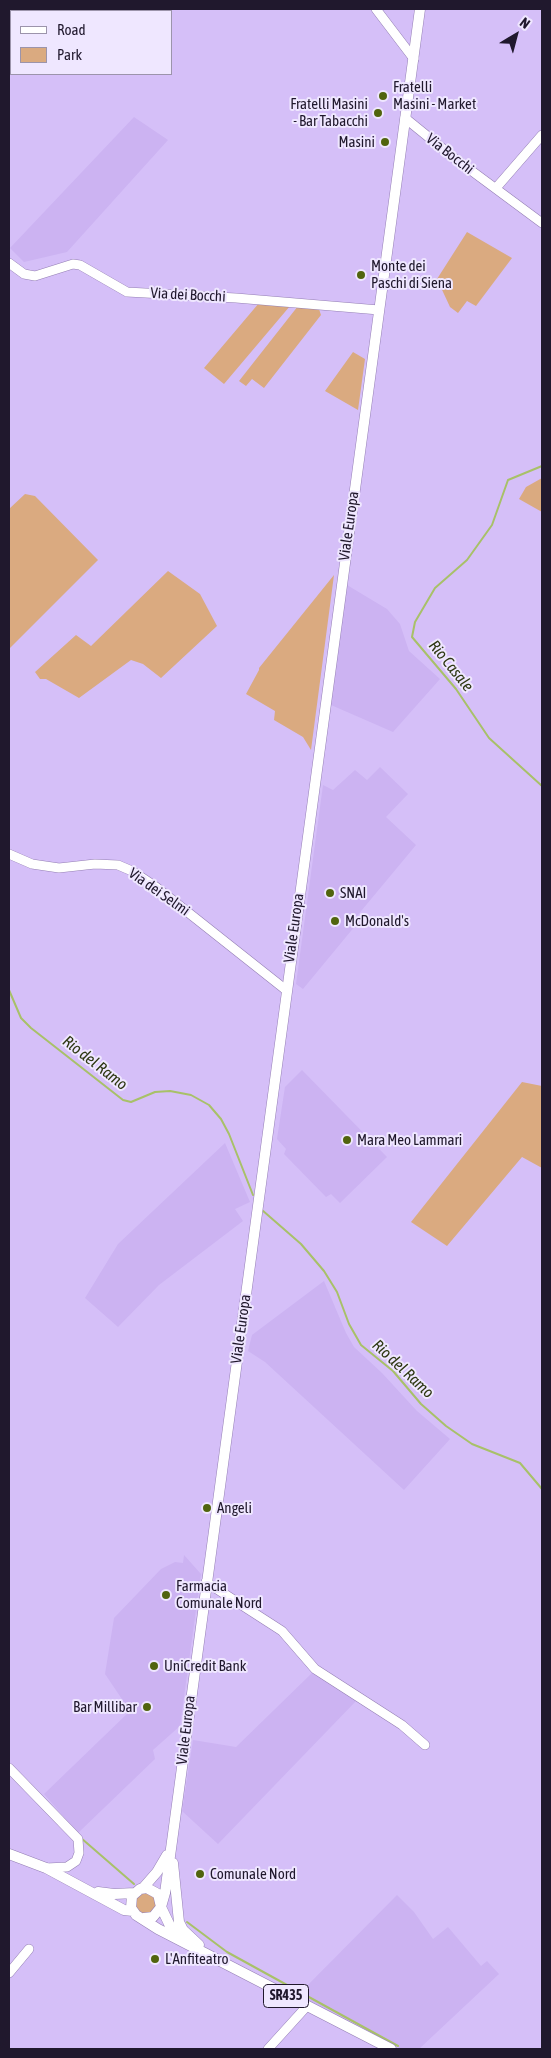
<!DOCTYPE html>
<style>
body{margin:0}
#map{position:relative;width:551px;height:2058px;overflow:hidden;background:#d5bff8;font-family:"Asap Condensed",sans-serif}
canvas{display:block}
.frame{position:absolute;inset:0;border:10px solid #20182d;pointer-events:none}
.legend{position:absolute;left:10px;top:10px;width:162px;height:65px;box-sizing:border-box;background:#efe7ff;border:1px solid #9c94ab;margin:0;padding:6px 9px;list-style:none;font-size:15px;color:#20182d}
.legend li{display:flex;align-items:center;gap:10px;height:25px}
.legend b{width:25px;border:1px solid #9c94ab}
.north{position:absolute;left:491px;top:10px;width:50px;height:50px;-webkit-text-stroke:4px #efe7ff;paint-order:stroke;rotate:37deg;font-size:14px;font-weight:700;line-height:20px;text-align:center;color:#20182d}
.north::after{content:'';display:block;margin:auto;width:18px;height:22px;background:#20182d;clip-path:polygon(50% 0,100% 100%,50% 72%,0 100%)}
</style>
<div id="map">
<canvas width="551" height="2058"></canvas>
<div class="frame"></div>
<ul class="legend">
<li><b style="height:6px;background:#fff"></b>Road</li>
<li><b style="height:14px;background:#daaa80"></b>Park</li>
</ul>
<div class="north">N</div>
</div>
<script>
const c = document.querySelector('canvas').getContext('2d');
c.lineJoin = 'round';
function fill(path, color) { c.fillStyle = color; c.fill(path, 'evenodd'); }
const toPath = rows => new Path2D(rows.map(r => 'M' + r).join(''));
function stroke(path, color, width, dash) { c.strokeStyle = color; c.lineWidth = width; c.lineCap = dash ? 'butt' : 'round'; c.setLineDash(dash || []); c.stroke(path); }
function label(font, color, halo, rows, align = 'center') {
  c.font = font + ' "Asap Condensed",sans-serif'; c.lineWidth = 4; c.setLineDash([]); c.textBaseline = 'middle'; c.strokeStyle = halo; c.fillStyle = color; for (const [text, x, y, turn = 0] of rows) {
    c.save(); c.translate(x, y); c.rotate((+turn || 0) * Math.PI / 180); c.textAlign = isNaN(turn) ? turn : align; if (halo) c.strokeText(text, 0, 0); c.fillText(text, 0, 0); c.restore();
  }
}
const built = toPath([
 [134,117,168,140,67,252,24,262,10,248],
 [347,585,387,609,400,624,409,651,440,679,393,732,331,705],
 [380,767,408,794,386,817,416,845,357,916,360,920,303,989,296,984,323,785,333,790,355,770,367,780],
 [302,1070,387,1157,340,1203,331,1194,326,1197,284,1154,286,1149,277,1139,285,1087],
 [225,1143,250,1202,235,1209,243,1221,159,1285,118,1327,85,1298,118,1244],
 [324,1281,346,1333,354,1347,382,1373,417,1411,450,1439,404,1490,265,1362,248,1351,252,1335],
 [184,1555,201,1574,180,1726,153,1750,155,1759,78,1833,44,1794,130,1711,105,1674,114,1618,161,1569,175,1562,183,1563],
 [313,1672,357,1700,218,1844,182,1811,193,1740,236,1747],
 [397,1895,414,1912,433,1939,448,1927,481,1966,487,1961,499,1974,419,2049,401,2049,298,1995]
]);
const green = toPath([
 [467,232,512,258,476,306,467,301,458,313,450,307,437,279],
 [259,303,290,306,224,384,204,368],
 [298,306,319,309,321,315,264,388,252,379,246,386,239,381],
 [353,352,365,359,358,410,325,391],
 [542,478,542,512,519,499,526,487],
 [25,494,35,496,98,560,9,649,9,509],
 [168,571,200,594,217,626,161,678,143,664,131,660,79,698,46,679,40,679,35,672,76,635,91,646],
 [334,575,311,750,303,737,274,720,275,711,246,694,259,670,259,668],
 [522,1082,542,1086,542,1168,522,1157,447,1246,411,1222],
 '135 1903a11 11 0 1 1 22 0a11 11 0 1 1-22 0Z'
]);
const stream = toPath([
 [542,466,508,480,492,525,467,560,435,588,415,622,412,637,456,689,489,738,542,786],
 [9,990,21,1018,31,1028,123,1100,131,1102,155,1092,170,1091,191,1095,209,1105,221,1119,229,1134,253,1195],
 [262,1210,301,1244,324,1271,337,1292,349,1324,361,1345,393,1371,421,1404,446,1426,472,1444,520,1463,542,1489],
 [81,1838,134,1884],
 [187,1922,227,1952,398,2046]
]);
const minor = toPath([
 [376,9,414,59],
 [405,118,453,157,542,223],
 [496,188,542,135],
 [9,263,24,274,35,276,73,264,80,265,127,292,236,298,379,310],
 [9,854,32,864,59,868,95,864,118,865,132,871,156,887,286,990],
 [206,1582,282,1631,315,1669,402,1725,425,1745],
 [9,1768,78,1839,79,1853,76,1861,67,1867,46,1868],
 [9,1973,29,1949],
 [268,2049,307,2006]
]);
const major = toPath([
 [9,1854,46,1868,124,1910,133,1911],
 [173,1863,179,1922,183,1930,199,1945],
 [143,1888,157,1872,167,1855],
 [98,1892,114,1894,135,1893],
 [144,1918,153,1917,161,1907,158,1894,147,1888,140,1889,132,1896,131,1908,136,1915,158,1929,391,2049],
 [182,1941,172,1930,161,1907,165,1893,420,9]
]);
const markers = [
 [383,96,5,"#51640e"],
 [378,113,5,"#51640e"],
 [385,142,5,"#51640e"],
 [361,275,5,"#51640e"],
 [330,893,5,"#51640e"],
 [335,921,5,"#51640e"],
 [347,1140,5,"#51640e"],
 [207,1508,5,"#51640e"],
 [166,1595,5,"#51640e"],
 [154,1666,5,"#51640e"],
 [147,1707,5,"#51640e"],
 [200,1874,5,"#51640e"],
 [155,1959,5,"#51640e"]
];
const shields = [
 [286,1996,45]
];
const shieldNames = [
 ["SR435",286,1996]
];
const poiNames = [
 ["Fratelli",393,87],
 ["Masini - Market",393,104],
 ["Fratelli Masini",368,104,"right"],
 ["- Bar Tabacchi",368,121,"right"],
 ["Masini",375,142,"right"],
 ["Monte dei",371,266],
 ["Paschi di Siena",371,283],
 ["SNAI",340,893],
 ["McDonald's",345,921],
 ["Mara Meo Lammari",357,1140],
 ["Angeli",217,1508],
 ["Farmacia",176,1586],
 ["Comunale Nord",176,1603],
 ["UniCredit Bank",164,1666],
 ["Bar Millibar",137,1707,"right"],
 ["Comunale Nord",210,1874],
 ["L'Anfiteatro",165,1959]
];
const streetNames = [
 ["Via Bocchi",450,154,38],
 ["Via dei Bocchi",188,295,3],
 ["Viale Europa",349,526,-82],
 ["Via dei Selmi",159,892,35],
 ["Viale Europa",294,928,-82],
 ["Viale Europa",241,1329,-82],
 ["Viale Europa",186,1730,-83]
];
const waterNames = [
 ["Rio Casale",451,666,51],
 ["Rio del Ramo",95,1063,38],
 ["Rio del Ramo",403,1369,43]
];
fill(built, '#ccb3f2');
fill(green, '#daaa80');
stroke(stream, '#a8c168', 2);
stroke(minor, '#947fb4', 10);
stroke(major, '#947fb4', 11);
stroke(minor, '#fff', 9);
stroke(major, '#fff', 10);
for (const [x, y, r, color] of markers) { const dot = new Path2D(); dot.arc(x, y, r, 0, 2 * Math.PI); c.fillStyle = color; c.fill(dot); stroke(dot, '#efe7ff', 2); }
for (const [x, y, w] of shields) { const box = new Path2D(); box.roundRect(x - w / 2, y - 11.5, w, 23, 4); c.fillStyle = '#efe7ff'; c.fill(box); stroke(box, '#20182d', 1); }
label('bold 14px', '#20182d', null, shieldNames);
label('15px', '#20182d', '#efe7ff', poiNames, 'left');
label('15px', '#20182d', '#efe7ff', streetNames);
label('italic 16px', '#2e3813', '#efe7ff', waterNames);
</script>
